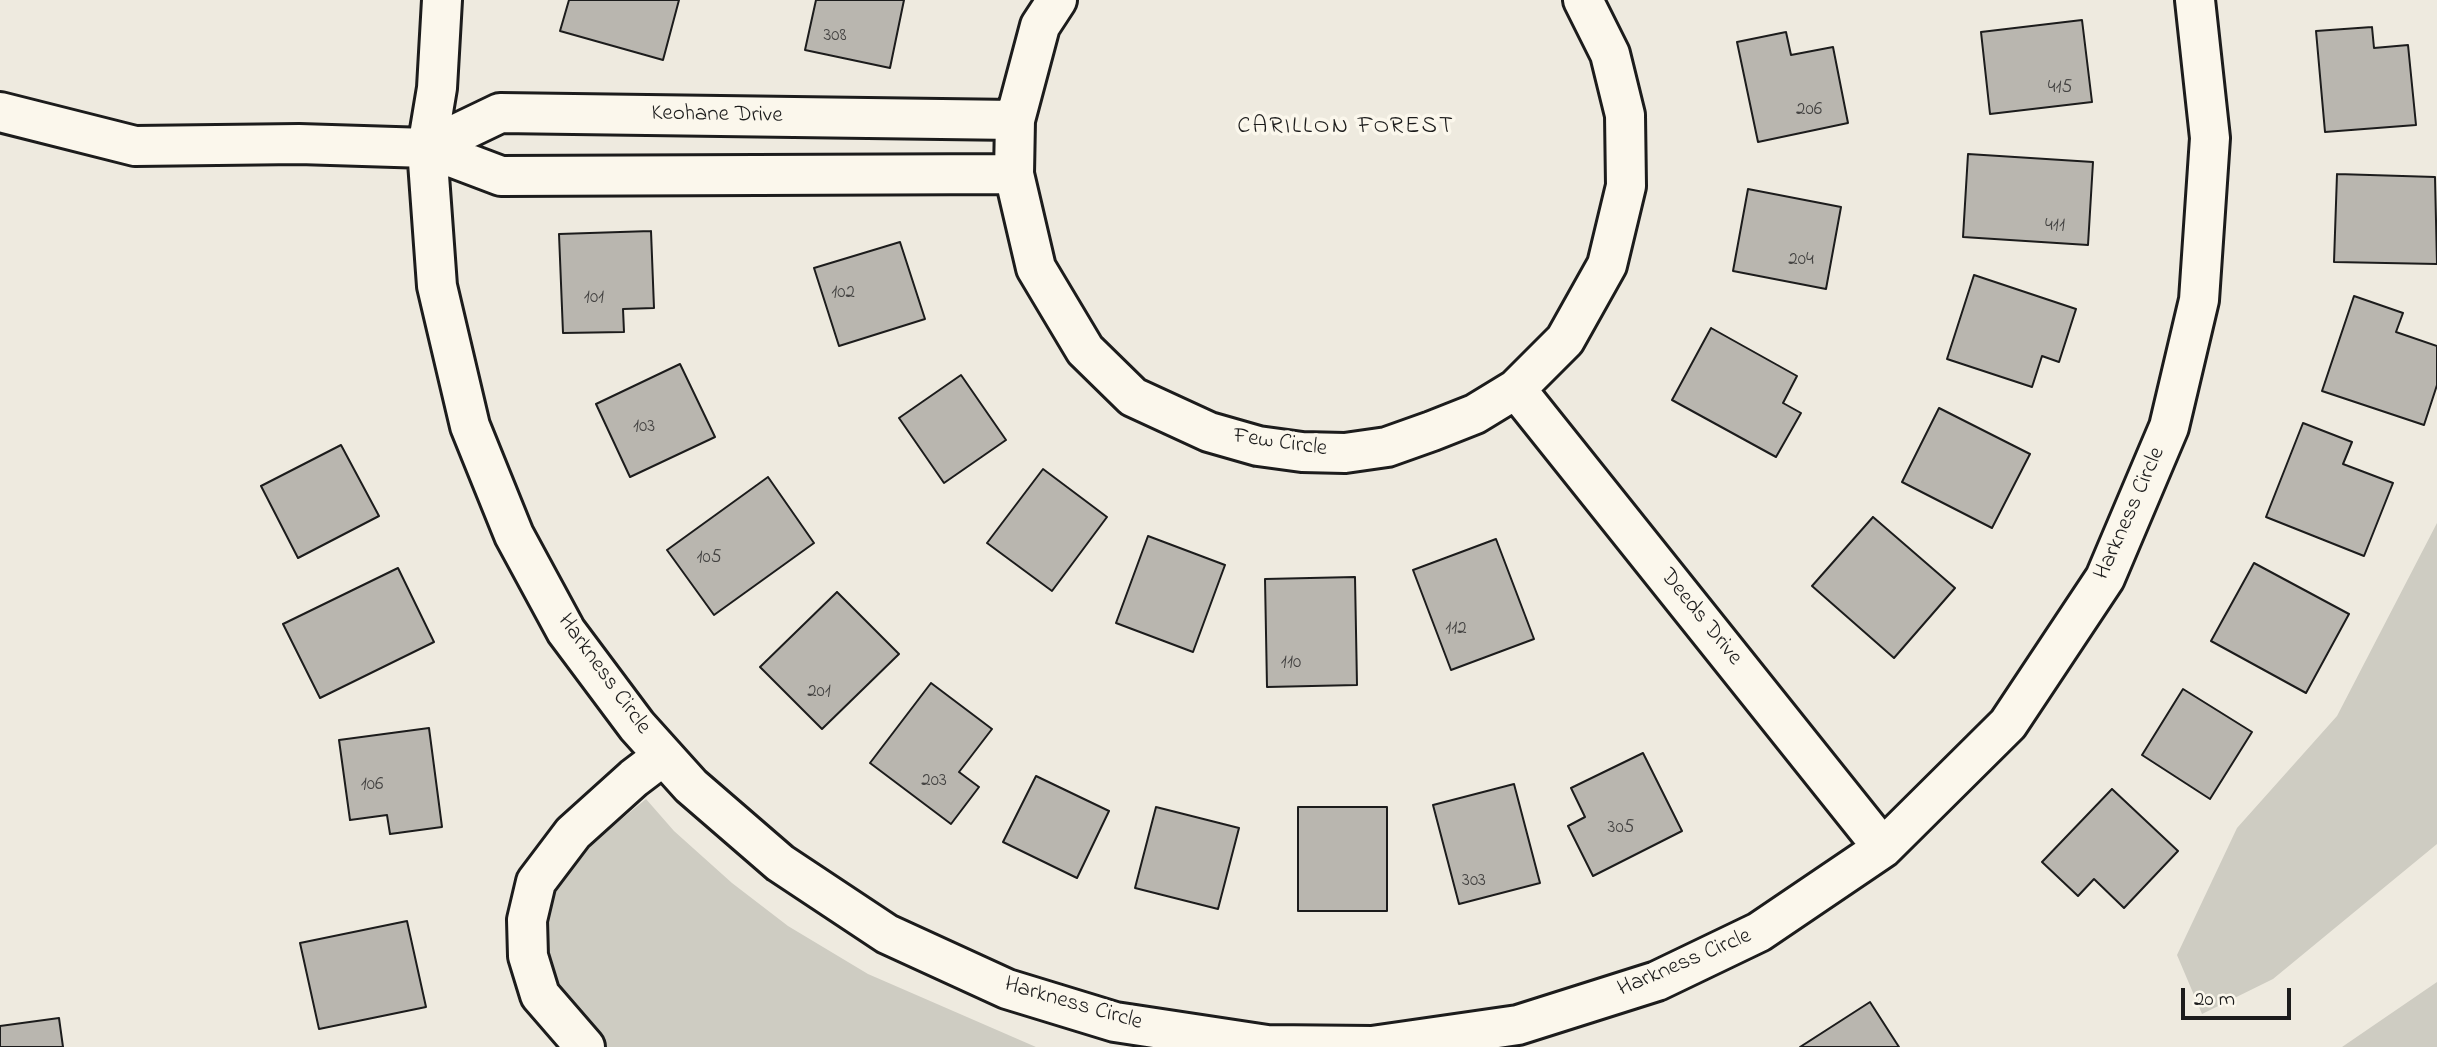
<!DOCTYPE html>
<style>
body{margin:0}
#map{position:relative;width:2437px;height:1047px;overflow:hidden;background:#eeeadf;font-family:"Indie Flower",sans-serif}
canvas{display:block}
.scale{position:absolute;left:2181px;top:988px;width:110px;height:32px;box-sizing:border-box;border:4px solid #1c1c1c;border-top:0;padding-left:9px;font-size:21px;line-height:24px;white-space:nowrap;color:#1c1c1c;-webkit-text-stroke:5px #fbf7ec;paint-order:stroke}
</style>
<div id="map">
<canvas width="2437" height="1047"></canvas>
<div class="scale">20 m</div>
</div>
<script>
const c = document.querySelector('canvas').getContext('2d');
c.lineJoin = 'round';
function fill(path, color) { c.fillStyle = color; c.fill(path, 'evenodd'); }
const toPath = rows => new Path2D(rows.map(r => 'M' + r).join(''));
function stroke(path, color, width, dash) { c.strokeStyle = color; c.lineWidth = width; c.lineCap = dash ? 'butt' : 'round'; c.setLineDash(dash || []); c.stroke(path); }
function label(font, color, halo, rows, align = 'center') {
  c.font = font + ' "Indie Flower",sans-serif'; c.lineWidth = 7; c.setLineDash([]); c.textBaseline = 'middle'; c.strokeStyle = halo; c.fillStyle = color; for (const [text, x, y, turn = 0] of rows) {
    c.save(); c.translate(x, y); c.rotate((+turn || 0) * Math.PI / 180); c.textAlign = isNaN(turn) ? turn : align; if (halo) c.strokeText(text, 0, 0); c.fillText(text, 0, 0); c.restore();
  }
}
const green = toPath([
 [2437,523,2437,844,2273,979,2202,1014,2177,955,2237,828,2337,716],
 [646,799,674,831,732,883,788,926,868,974,1036,1047,606,1047,577,1015,552,974,545,938,553,894,576,856],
 [2437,982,2437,1047,2342,1047]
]);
const building = toPath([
 [569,0,679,0,663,60,560,31,569,0],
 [816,0,904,0,890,68,805,50,816,0],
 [2082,20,2092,102,1990,114,1981,32,2082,20],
 [2372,27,2374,48,2408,45,2416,125,2325,132,2316,31,2372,27],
 [1786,32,1791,55,1833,47,1848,123,1758,142,1737,42,1786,32],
 [1968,154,2093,162,2088,245,1963,237,1968,154],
 [2337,174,2435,177,2437,264,2334,262,2337,174],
 [1748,189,1841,207,1826,289,1733,271,1748,189],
 [651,231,654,308,623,309,624,332,563,333,559,234,651,231],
 [900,242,925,319,839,346,814,268,900,242],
 [1974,275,2076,309,2059,362,2042,356,2032,387,1947,359,1974,275],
 [2354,296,2403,313,2396,332,2437,346,2437,385,2424,425,2322,391,2354,296],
 [1711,328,1797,376,1783,403,1801,413,1776,457,1672,400,1711,328],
 [680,364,715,437,630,477,596,404,680,364],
 [961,375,1006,440,944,483,899,418,961,375],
 [1939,408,2030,454,1992,528,1902,482,1939,408],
 [2303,423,2352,442,2343,464,2393,483,2364,556,2266,517,2303,423],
 [341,445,379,516,298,558,261,486,341,445],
 [1043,469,1107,517,1052,591,987,543,1043,469],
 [768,477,814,543,714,615,667,550,768,477],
 [1873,517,1955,588,1894,658,1812,586,1873,517],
 [1148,536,1225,565,1193,652,1116,623,1148,536],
 [1496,539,1534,639,1451,670,1413,570,1496,539],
 [2254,563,2349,614,2306,693,2211,641,2254,563],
 [398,568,434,642,320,698,283,624,398,568],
 [1355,577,1357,685,1267,687,1265,579,1355,577],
 [837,592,899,654,822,729,760,667,837,592],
 [931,683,992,729,959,772,979,787,951,824,870,763,931,683],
 [2183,689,2252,732,2210,799,2142,755,2183,689],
 [429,728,442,827,390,834,387,815,350,820,339,740,429,728],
 [1643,753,1682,831,1593,876,1568,826,1585,817,1571,788,1643,753],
 [1036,776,1109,811,1077,878,1003,842,1036,776],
 [1514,784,1540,883,1459,904,1433,805,1514,784],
 [2112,789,2178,851,2124,908,2094,879,2078,896,2042,862,2112,789],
 [1156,807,1239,828,1218,909,1135,888,1156,807],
 [1298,807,1387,807,1387,911,1298,911,1298,807],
 [407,921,426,1007,319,1029,300,943,407,921],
 [1870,1002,1899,1047,1800,1047,1870,1002],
 [59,1018,63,1047,0,1047,0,1026,59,1018]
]);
const street = toPath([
 [442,0,437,88,427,148,437,286,470,426,514,535,566,631,637,726,691,786,780,863,887,934,1007,989,1115,1022,1267,1045,1372,1046,1518,1025,1657,981,1759,932,1883,848,2008,724,2105,578,2169,427,2199,300,2210,138,2195,0],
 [1057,0,1040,26,1015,120,1014,174,1036,268,1085,350,1133,397,1209,432,1258,446,1302,452,1345,453,1387,447,1432,431,1475,414,1516,389,1565,340,1607,265,1626,186,1625,115,1610,54,1583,0],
 [0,112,135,146,299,144,427,148,501,176,1014,174],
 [427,148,500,113,1015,120],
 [1516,389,1883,848],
 [585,1047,540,995,528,956,527,920,536,882,573,833,634,778,663,756]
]);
const numberNames = [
 ["308",835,37],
 ["415",2060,89],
 ["206",1809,111],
 ["411",2055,227],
 ["204",1801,261],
 ["102",843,294],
 ["101",594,299],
 ["103",644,428],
 ["105",709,559],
 ["112",1456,630],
 ["110",1291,664],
 ["201",819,693],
 ["203",934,782],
 ["106",372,786],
 ["305",1621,829],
 ["303",1474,882]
];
const streetNames = [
 ["Keohane Drive",717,116,1],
 ["Few Circle",1280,444,8],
 ["Harkness Circle",2131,514,-66],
 ["Deeds Drive",1700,618,51],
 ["Harkness Circle",603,675,54],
 ["Harkness Circle",1685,964,-23],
 ["Harkness Circle",1073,1005,16]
];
const neighbourhoodNames = [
 ["CARILLON FOREST",1346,128]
];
fill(green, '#ceccc2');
fill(building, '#b9b6af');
stroke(building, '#1c1c1c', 2);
stroke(street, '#1c1c1c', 44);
stroke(street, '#fbf7ec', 38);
label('19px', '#434241', null, numberNames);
label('23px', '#1c1c1c', '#fbf7ec', streetNames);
c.letterSpacing = '2px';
label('24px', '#1c1c1c', '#fbf7ec', neighbourhoodNames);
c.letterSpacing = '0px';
</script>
